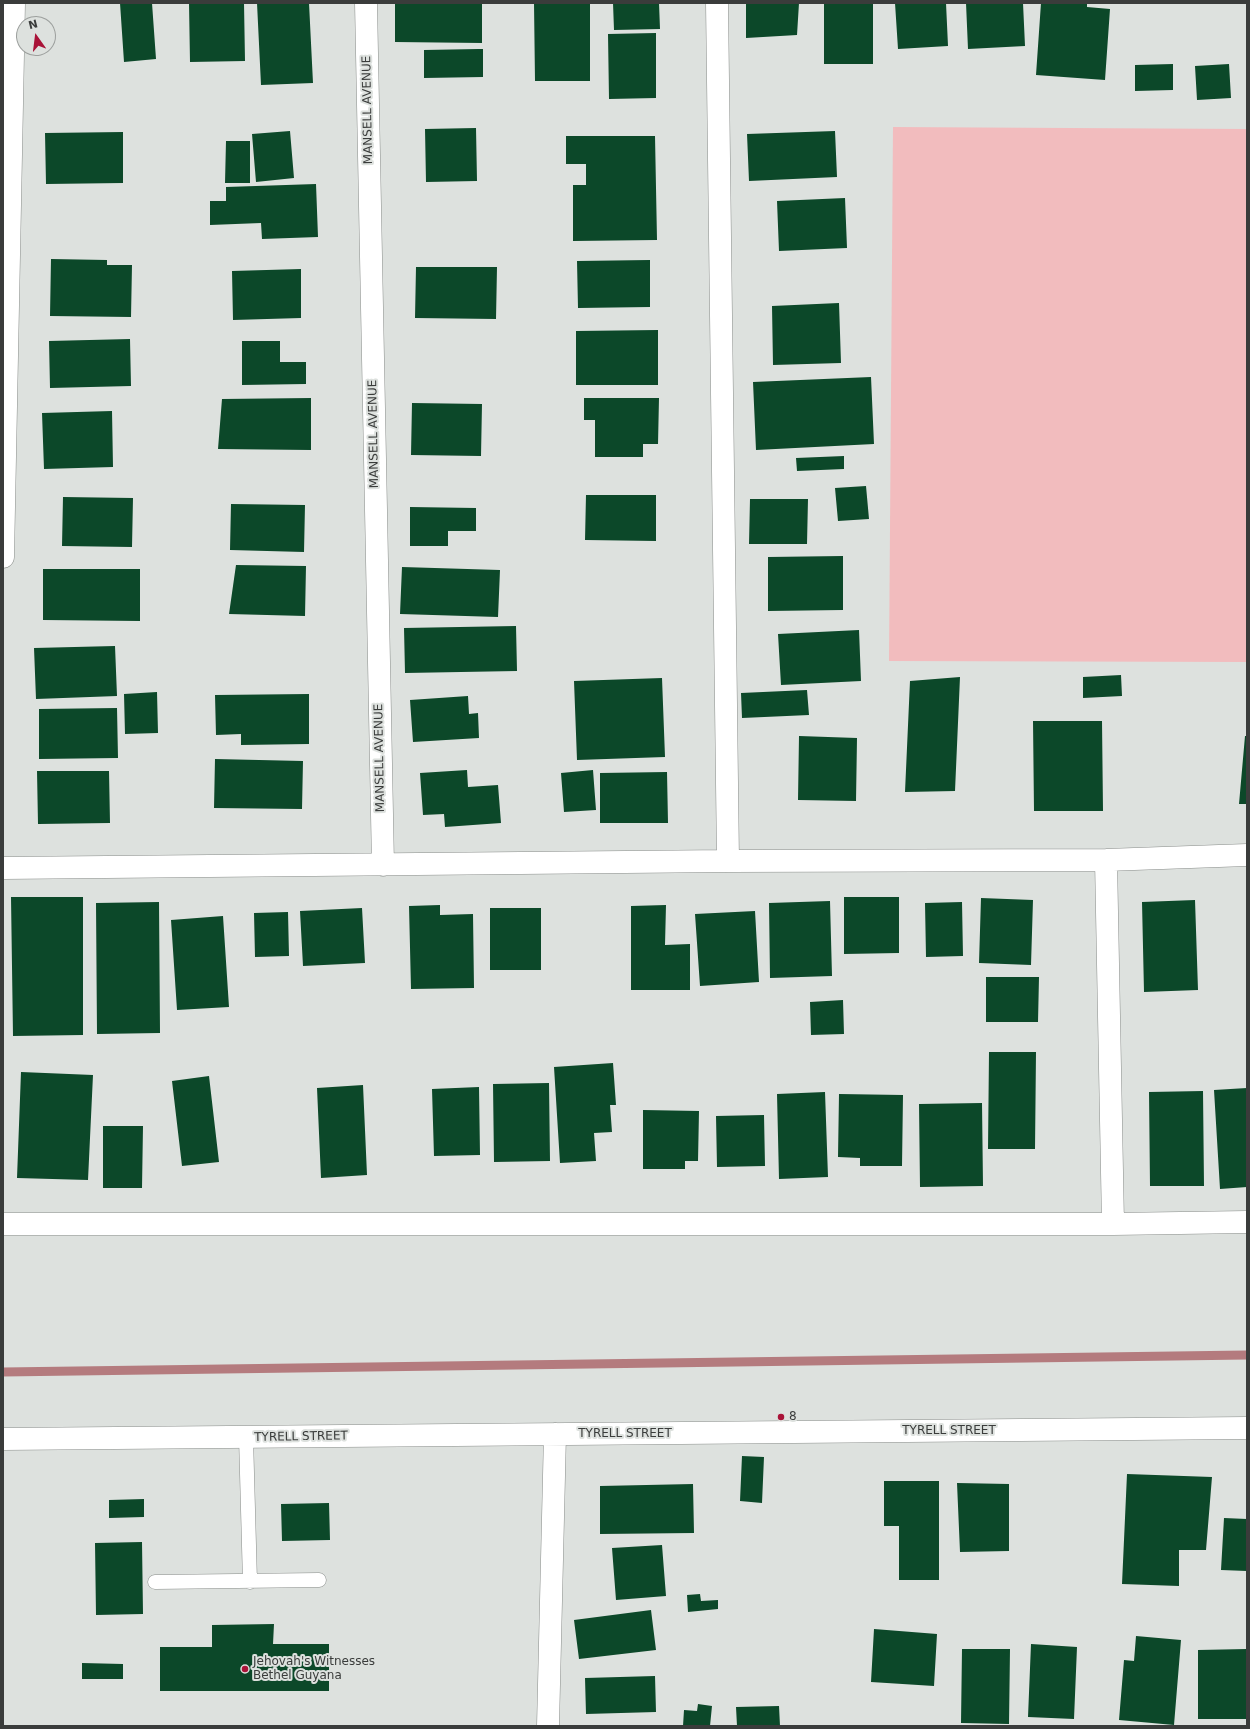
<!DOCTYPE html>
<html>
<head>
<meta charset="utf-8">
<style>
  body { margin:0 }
  #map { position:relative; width:1250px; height:1729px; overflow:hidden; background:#dde1de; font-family:"DejaVu Sans",sans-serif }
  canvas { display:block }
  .frame { position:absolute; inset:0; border:4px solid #3a3c3b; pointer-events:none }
  .north { position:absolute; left:16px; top:16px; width:40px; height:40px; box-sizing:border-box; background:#dde1de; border:1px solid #9c9f9d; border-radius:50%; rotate:346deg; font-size:11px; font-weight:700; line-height:16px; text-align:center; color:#3a3c3b }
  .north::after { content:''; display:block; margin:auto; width:14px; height:18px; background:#a91338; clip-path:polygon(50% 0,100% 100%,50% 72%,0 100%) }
</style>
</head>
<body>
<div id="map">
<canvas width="1250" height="1729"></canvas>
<div class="frame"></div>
<div class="north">N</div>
</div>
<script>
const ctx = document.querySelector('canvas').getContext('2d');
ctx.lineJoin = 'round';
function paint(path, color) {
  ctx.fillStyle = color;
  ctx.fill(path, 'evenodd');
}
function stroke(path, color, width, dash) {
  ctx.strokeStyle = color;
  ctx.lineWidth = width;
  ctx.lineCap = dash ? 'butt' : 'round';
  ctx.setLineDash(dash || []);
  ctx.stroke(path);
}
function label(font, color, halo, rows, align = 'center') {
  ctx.font = font + ' "DejaVu Sans",sans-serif';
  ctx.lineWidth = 4;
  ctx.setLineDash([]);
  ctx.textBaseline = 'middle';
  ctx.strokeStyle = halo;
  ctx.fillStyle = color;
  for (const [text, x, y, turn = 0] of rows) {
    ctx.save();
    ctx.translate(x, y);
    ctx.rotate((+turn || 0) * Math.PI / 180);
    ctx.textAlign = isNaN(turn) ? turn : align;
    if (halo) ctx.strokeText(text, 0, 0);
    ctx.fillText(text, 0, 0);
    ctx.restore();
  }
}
paint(new Path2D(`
  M893 127 1247 129V662L889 661Z`), '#f2bcbe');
stroke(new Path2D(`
  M3 1372 1247 1355`), '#b47b7e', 9);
paint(new Path2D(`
  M120 3H152L156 59 124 62Z
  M189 3H244L245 61 190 62Z
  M257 3H309L313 83 261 85Z
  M395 3H482V43L395 42Z
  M534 3H590V81H535Z
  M613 3H659L660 29 614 30Z
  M746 3H799L797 35 746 38Z
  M824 3H873V64H824Z
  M895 3H946L948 46 898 49Z
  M966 3H1023L1025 46 968 49Z
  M1041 3H1087V7L1110 9 1105 80 1036 75Z
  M656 33V98L609 99 608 34Z
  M478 49H483V77L424 78V50Z
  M1173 64V90L1135 91V65Z
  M1229 64 1231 98 1197 100 1195 66Z
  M476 128 477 181 426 182 425 129Z
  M290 131 294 178 256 182 252 134Z
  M835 131 837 177 749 181 747 134Z
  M123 132V183L46 184 45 133Z
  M566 136H655L657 240 573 241V185H586V164H566Z
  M226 141H250V183H225Z
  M316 184 318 237 262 239 261 223 210 225V201H226V187Z
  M845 198 847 248 779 251 777 201Z
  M51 259 107 260V265H132L131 317 50 316Z
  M650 260V307L578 308 577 261Z
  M416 267H497L496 319 415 318Z
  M301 269V318L233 320 232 271Z
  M839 303 841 363 773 365 772 306Z
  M658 330V385H576V331Z
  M130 339 131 386 50 388 49 341Z
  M242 341H280V362H306V384L242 385Z
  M871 377 874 444 756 450 753 382Z
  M311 398V450L218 449 222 399Z
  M584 398H659L658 444H643V457H595V420H584Z
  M412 403 482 404 481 456 411 455Z
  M112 411 113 467 44 469 42 413Z
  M844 456V469L797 471 796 458Z
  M866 486 869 519 838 521 835 488Z
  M586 495H656V541L585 540Z
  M63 497 133 498 132 547 62 546Z
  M750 499H808L807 544H749Z
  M231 504 305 505 304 552 230 550Z
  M410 507 476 508V531H448V546H410Z
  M843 556V610L768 611V557Z
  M236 565 306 566 305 616 229 614Z
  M402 567 500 570 498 617 400 614Z
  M43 569H140V621L43 620Z
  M516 626 517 671 405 673 404 628Z
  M859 630 861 681 781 685 778 634Z
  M115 646 117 696 36 699 34 648Z
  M1121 675 1122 696 1083 698V677Z
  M960 677 955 791 905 792 910 681Z
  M662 678 665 757 577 760 574 681Z
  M807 690 809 715 742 718 741 693Z
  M157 692 158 733 125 734 124 694Z
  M309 694V744L241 745V734L216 735 215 695Z
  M468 696 469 714 478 713 479 738 413 742 410 700Z
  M117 708 118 758 39 759V709Z
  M1033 721H1102L1103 811H1034Z
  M799 736 857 738 856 801 798 800Z
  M1245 736H1247V804H1239Z
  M215 759 303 761 302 809 214 808Z
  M467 770 468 787 498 785 501 823 445 827 444 814 423 815 420 773Z
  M593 770 596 810 564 812 561 773Z
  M37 771H109L110 823 38 824Z
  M667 772 668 823H600V773Z
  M11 897H83V1035L13 1036Z
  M844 897H899V953L844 954Z
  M981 898 1033 900 1031 965 979 963Z
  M1195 900 1198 990 1144 992 1142 902Z
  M830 901 832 976 770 978 769 903Z
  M159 902 160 1033 97 1034 96 903Z
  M962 902 963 956 926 957 925 903Z
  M440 905V915L473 914 474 988 411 989 409 906Z
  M666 905 665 945 690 944V990H631V906Z
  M362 908 365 963 303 966 300 911Z
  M490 908H541V970H490Z
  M755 911 759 982 700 986 695 914Z
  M288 912 289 956 255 957 254 913Z
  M223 916 229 1007 177 1010 171 920Z
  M986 977H1039L1038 1022H986Z
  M843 1000 844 1034 811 1035 810 1002Z
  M989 1052H1036L1035 1149H988Z
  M613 1063 616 1105H610L612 1132 594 1133 596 1161 560 1163 554 1067Z
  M21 1072 93 1075 88 1180 17 1178Z
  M209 1076 219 1162 182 1166 172 1081Z
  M549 1083 550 1161 494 1162 493 1084Z
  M363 1085 367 1175 321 1178 317 1088Z
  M479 1087 480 1155 434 1156 432 1089Z
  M1247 1088V1187L1220 1189 1214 1090Z
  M1203 1091 1204 1186H1150L1149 1092Z
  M825 1092 828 1177 779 1179 777 1094Z
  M839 1094 903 1095 902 1166H860V1158L838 1157Z
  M982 1103 983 1186 920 1187 919 1104Z
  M643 1110 699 1111 698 1161H685V1169H643Z
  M764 1115 765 1166 717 1167 716 1116Z
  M103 1126H143L142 1188H103Z
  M742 1456 764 1457 762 1503 740 1501Z
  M1127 1474 1212 1477 1206 1550H1179V1586L1122 1584Z
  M884 1481H939V1580H899V1526H884Z
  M957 1483 1009 1484V1551L960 1552Z
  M693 1484 694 1533 600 1534V1486Z
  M144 1499V1517L109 1518V1500Z
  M329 1503 330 1540 282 1541 281 1504Z
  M1224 1518 1247 1519V1571L1221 1570Z
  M142 1542 143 1614 96 1615 95 1543Z
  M662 1545 666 1596 616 1600 612 1548Z
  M700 1594 701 1601 718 1600V1609L688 1612 687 1595Z
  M651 1610 656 1650 579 1659 574 1620Z
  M274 1624 273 1644H329V1691H160V1647H212V1625Z
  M874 1629 937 1634 934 1686 871 1682Z
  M1136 1636 1181 1640 1174 1725 1119 1720 1124 1660 1134 1661Z
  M1031 1644 1077 1647 1074 1719 1028 1717Z
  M962 1649H1010L1009 1724 961 1723Z
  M1247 1649V1719H1198V1650Z
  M82 1663 123 1664V1679H82Z
  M655 1676 656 1712 586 1714 585 1678Z
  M698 1704 712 1706 710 1726H683L684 1710 697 1711Z
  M779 1706 780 1726H737L736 1707Z`), '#0c4829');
const lane = new Path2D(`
  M246 1437 250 1582
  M155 1582 319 1580`);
const street = new Path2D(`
  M366 3 383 865
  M717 3 728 861
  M3 557 14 3
  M1106 860 1113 1224
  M3 868 728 861 1106 860 1247 855
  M3 1224H1113L1247 1222
  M3 1439 1247 1428
  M548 1726 555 1434`);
stroke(lane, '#898d8a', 15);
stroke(street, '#898d8a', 23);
stroke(lane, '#fff', 14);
stroke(street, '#fff', 22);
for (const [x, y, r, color] of [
  [781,1417,4,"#a91338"],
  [245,1669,4,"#a91338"]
]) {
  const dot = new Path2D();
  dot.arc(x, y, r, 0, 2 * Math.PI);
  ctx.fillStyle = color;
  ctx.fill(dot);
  stroke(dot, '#dde1de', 1.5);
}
label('12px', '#3a3c3b', '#dde1de', [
  ["MANSELL AVENUE",368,110,-91],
  ["MANSELL AVENUE",374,434,-91],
  ["MANSELL AVENUE",380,758,-91],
  ["TYRELL STREET",949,1431],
  ["TYRELL STREET",625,1434],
  ["TYRELL STREET",301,1437,-1]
]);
label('12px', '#3a3c3b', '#dde1de', [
  ["8",789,1417],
  ["Jehovah's Witnesses",253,1662],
  ["Bethel Guyana",253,1676]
], 'left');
</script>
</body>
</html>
